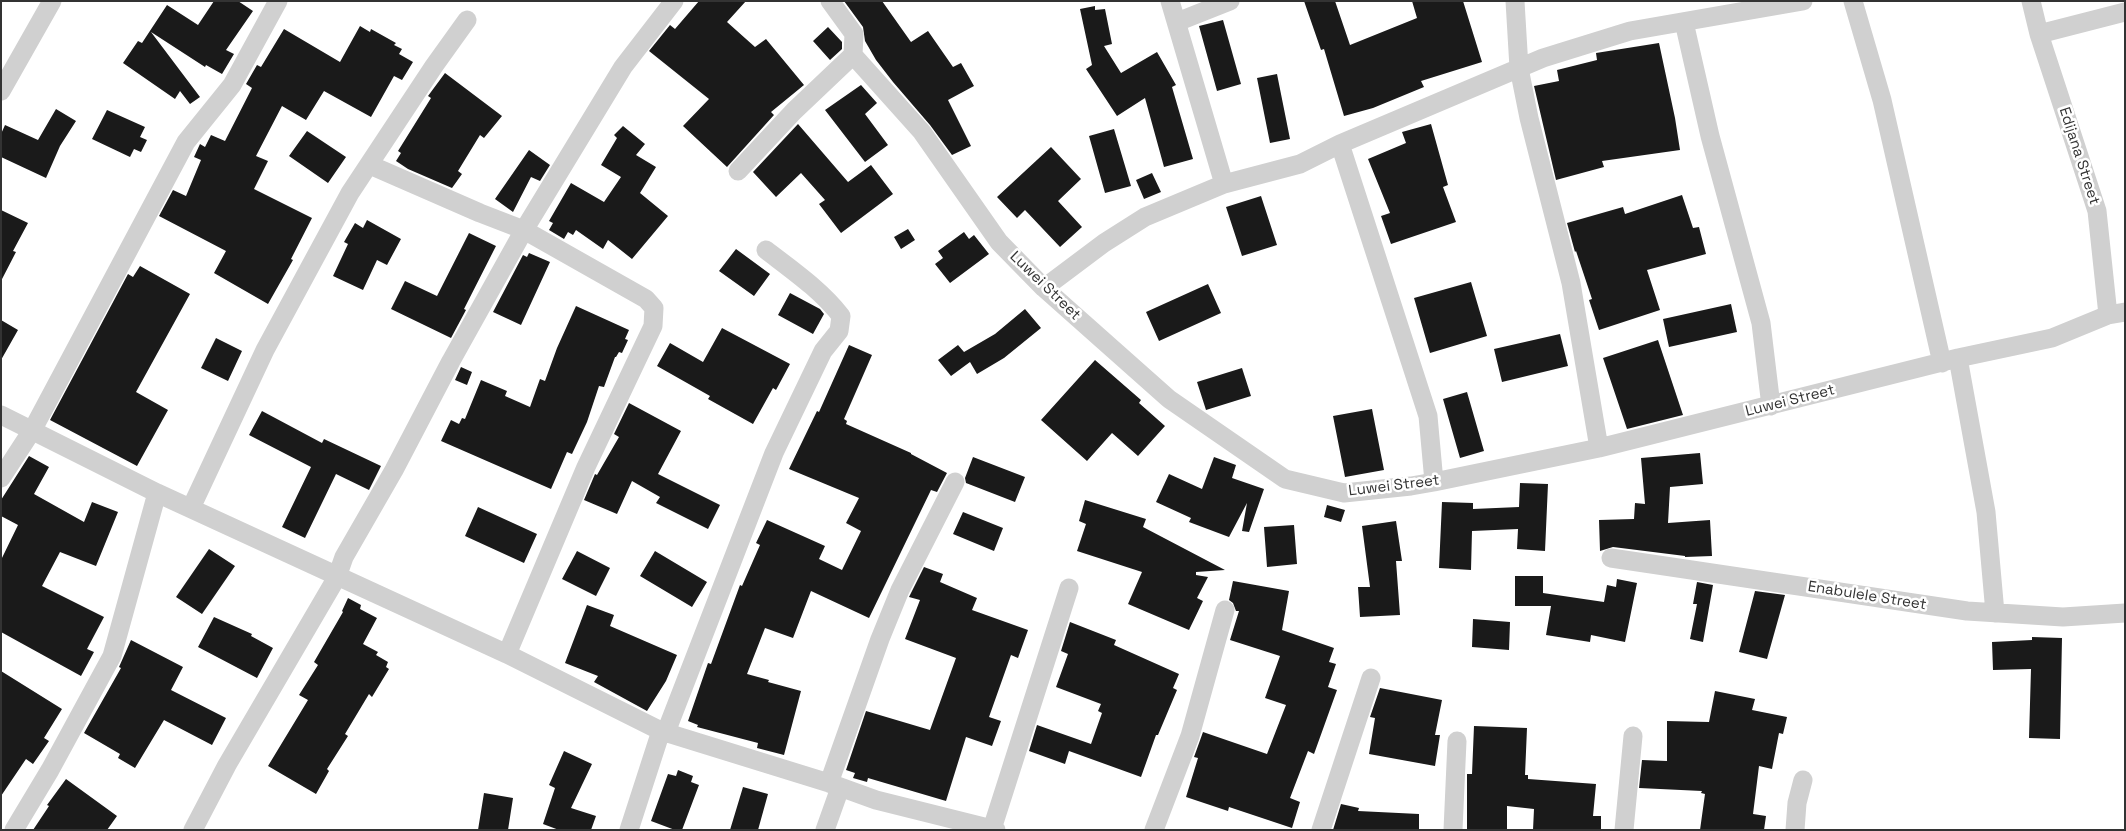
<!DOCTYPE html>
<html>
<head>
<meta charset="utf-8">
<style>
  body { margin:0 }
  #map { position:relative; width:2126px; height:831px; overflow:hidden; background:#fff; font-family:"Space Grotesk",sans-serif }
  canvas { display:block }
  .frame { position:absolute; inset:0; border:2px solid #333; pointer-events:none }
</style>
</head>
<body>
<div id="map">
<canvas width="2126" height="831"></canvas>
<div class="frame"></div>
</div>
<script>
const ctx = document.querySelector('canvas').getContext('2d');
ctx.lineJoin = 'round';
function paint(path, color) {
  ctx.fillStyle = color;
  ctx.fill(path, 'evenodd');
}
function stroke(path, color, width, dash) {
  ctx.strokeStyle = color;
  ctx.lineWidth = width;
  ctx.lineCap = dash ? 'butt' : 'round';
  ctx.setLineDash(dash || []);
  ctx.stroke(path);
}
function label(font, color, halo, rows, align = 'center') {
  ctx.font = font + ' "Space Grotesk",sans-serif';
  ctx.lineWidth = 5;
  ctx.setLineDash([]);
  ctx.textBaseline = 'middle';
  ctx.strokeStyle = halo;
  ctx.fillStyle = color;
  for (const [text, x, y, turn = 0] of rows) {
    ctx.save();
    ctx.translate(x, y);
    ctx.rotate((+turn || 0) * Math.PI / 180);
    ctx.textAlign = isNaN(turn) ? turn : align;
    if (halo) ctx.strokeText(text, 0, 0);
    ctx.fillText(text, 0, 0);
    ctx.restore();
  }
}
paint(new Path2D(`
  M214 1H238L253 11 226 50 234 54 222 74 206 65 205 67 151 32 200 97 190 104 180 91 175 99 123 63 138 41 142 43 167 5 198 25Z
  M699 1H746L727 22 755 47 766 39 804 85 771 112 774 115 727 167 683 126 709 99 649 51 670 25 675 29Z
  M844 1H882L911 42 928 31 953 67 961 63 974 86 948 100 971 146 952 155 930 125 893 82 876 60 865 41 863 27Z
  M1304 1H1335L1350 45 1417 18 1412 1H1463L1482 62 1421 81 1424 87 1373 108 1344 116 1324 49 1321 50Z
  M1095 6V10L1105 9 1112 44 1104 46 1121 73 1157 52 1176 85 1172 87 1193 159 1164 167 1145 98 1117 116 1086 69 1092 65 1080 9Z
  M1223 20 1241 84 1217 91 1199 26Z
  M360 26 370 32 371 29 396 43 394 45 402 49 399 54 413 62 402 80 394 76 371 117 324 91 306 120 282 106 256 156 268 161 254 189 312 218 291 259 293 260 268 304 214 273 226 251 159 216 173 190 186 196 201 160 194 157 200 144 205 147 211 135 225 141 252 88 246 84 257 65 261 67 284 29 340 62Z
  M828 27 842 42V49L830 60 813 41Z
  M1659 43 1675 118 1680 150 1602 161 1604 167 1556 180 1534 86 1559 81 1557 70 1597 60 1596 53Z
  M445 73 502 116 484 138 480 135 458 171 462 174 452 188 408 169 396 161 401 153 398 151 431 98 428 96Z
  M1277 74 1290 139 1270 143 1257 78Z
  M861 85 877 103 865 114 888 145 865 162 825 110Z
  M56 109 76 121 60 146 46 178 1 157V134L5 125 38 140Z
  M107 110 145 127 140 137 147 140 141 152 134 149 130 157 92 139Z
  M798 124 848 182 871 165 893 194 841 233 819 204 825 200 801 173 776 197 753 172Z
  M1431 124 1448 185 1443 187 1456 222 1391 244 1381 216 1390 213 1368 159 1406 143 1402 132Z
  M623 126 645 144 636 155 656 167 640 193 668 216 632 259 608 240 603 249 576 230 573 235 568 232 564 239 549 230 553 223 549 221 571 183 604 202 621 177 601 165 617 138 614 135Z
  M1114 129 1131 186 1105 193 1089 136Z
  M307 131 346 157 328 183 289 156Z
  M1051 147 1081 179 1058 201 1082 227 1060 247 1025 210 1017 218 997 197Z
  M529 150 550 165 540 181 531 177 513 212 495 199Z
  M1152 173 1161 192 1144 199 1136 180Z
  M1682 195 1693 228 1699 227 1706 254 1647 270 1660 310 1599 330 1589 300 1592 299 1576 251 1575 252 1567 223 1623 207 1625 214Z
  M1261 196 1277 245 1242 256 1226 207Z
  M1 210 28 223 13 251 16 252 1 281Z
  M367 220 401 239 387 265 377 260 363 290 333 276 348 244 344 242 355 223 363 228Z
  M908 229 915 240 901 249 894 237Z
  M964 232 969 239 974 235 989 254 950 283 935 264 943 258 938 251Z
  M469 233 496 246 464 309 466 310 451 338 391 309 405 281 437 296Z
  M736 249 770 274 754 296 719 271Z
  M529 253 550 262 521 325 493 312 523 255 527 257Z
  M140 266 190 294 136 392 168 410 137 466 50 420 128 274 133 277Z
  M1471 282 1487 336 1430 353 1414 298Z
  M1208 284 1221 313 1159 341 1146 312Z
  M790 293 820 309 824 314 813 334 778 315Z
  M1731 304 1737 332 1669 347 1663 319Z
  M576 306 629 330 625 339 628 340 622 353 619 352 616 357H615L604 387 599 386 587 422 572 454 567 452 551 489 441 441 451 420 459 424 462 418 465 419 481 380 507 391 505 396 530 407 540 379 545 381 557 348Z
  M1025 309 1041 328 1004 358 977 374 970 362 951 376 938 360 958 345 964 352 995 334Z
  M1 320 18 330 1 360Z
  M722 328 790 364 776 390 773 388 753 424 708 399 710 396 657 366 670 343 703 362Z
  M1560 334 1568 366 1502 382 1494 349Z
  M216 338 242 351 228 381 201 368Z
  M1658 340 1683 415 1627 429 1603 358Z
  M849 345 872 355 844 419 847 421 846 424 911 453V454L947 473 937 492 931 490 869 618 811 591 793 638 765 628 747 674 769 680 768 682 801 691 784 755 757 748 758 743 697 727 698 725 688 721 708 663 711 664 740 585 742 586 760 545 756 543 767 520 825 546 819 559 842 570 861 531 846 523 859 498 789 469 817 411 819 412Z
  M1095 360 1141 400 1139 403 1165 426 1138 456 1112 433 1087 461 1041 420Z
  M461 367 472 372 467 385 455 380Z
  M1242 368 1251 396 1206 410 1197 382Z
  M1467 392 1484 451 1460 458 1443 399Z
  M629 403 681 431 658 474 720 505 708 529 656 503 660 497 632 481 617 514 584 500 595 474 597 475 619 437 614 434Z
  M1372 409 1384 470 1345 477 1333 416Z
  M262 411 322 443 324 439 381 466 369 490 336 474 305 538 282 527 311 467 249 435Z
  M1700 453 1703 484 1670 487 1668 523 1710 520 1712 556 1685 557V556L1613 547 1600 551 1599 520 1634 519 1635 503 1645 504 1641 458Z
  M29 456 49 467 34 494 84 522 92 502 118 512 96 566 60 552 42 586 104 617 87 649 94 652 81 676 1 632V560L18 525 1 516V500Z
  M973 457 1025 477 1015 502 966 483 965 478Z
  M1214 457 1236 465 1232 478 1264 489 1249 532 1242 531 1247 503 1229 537 1189 522 1191 518 1156 502 1169 474 1202 489Z
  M1520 483 1548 484 1545 551 1517 549 1518 529 1472 531 1471 570 1439 568 1442 502 1473 503V509L1519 507Z
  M1085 500 1146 519 1143 527 1225 570 1196 572V575L1208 577 1197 598 1203 601 1189 630 1128 604 1142 572 1077 551 1086 524 1079 521Z
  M1327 505 1345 510 1341 522 1324 517Z
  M478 507 537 534 524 563 465 536Z
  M963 512 1003 528 994 551 953 534Z
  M1396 521 1402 561H1396L1400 615 1360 617 1358 587H1370L1362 526Z
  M1294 525 1297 564 1267 567 1264 527Z
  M209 549 235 566 202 614 176 597Z
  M577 551 610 568 596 596 562 579Z
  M655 551 707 582 692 607 640 576Z
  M924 567 943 574 940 582 977 598 972 610 1028 630 1018 658 1011 655 989 717 1001 721 992 746 966 737 946 801 868 778 867 782 853 778 855 773 846 770 866 711 930 730 956 658 905 639 920 600 909 597Z
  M1515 576H1543V593L1604 602 1607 585 1616 587 1617 579 1637 583 1625 642 1591 635 1590 642 1546 635 1551 606H1515Z
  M1233 581 1289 591 1282 630 1334 648 1329 662 1336 664 1328 687 1337 690 1314 754 1308 751 1290 798 1300 802 1292 828 1229 807 1228 811 1186 797 1198 758 1194 757 1203 732 1267 754 1286 705 1265 698 1280 656 1230 640 1239 611H1236L1233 603 1229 600Z
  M1697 582 1713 585 1703 642 1690 639 1697 604H1693Z
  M1755 591 1785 595 1767 659 1739 652Z
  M348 598 361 605 360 609 377 618 363 644 378 652 376 655 388 662 386 667 389 669 372 697 369 694 345 734 348 736 327 769 329 771 316 794 268 766 308 700 299 695 318 665 314 662 343 612 342 611Z
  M587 605 614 615 610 626 677 655 666 681 647 711 594 682 598 676 565 663Z
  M214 617 252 634 251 636 273 648 257 678 198 647Z
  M1473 619 1510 622 1509 650 1472 647Z
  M1070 622 1116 640 1114 645 1179 674 1173 688 1177 690 1158 735H1156L1141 777 1069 751 1065 764 1029 751 1037 725 1091 744 1102 713 1098 711 1101 704 1056 687 1068 654 1061 651Z
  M2032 637 2062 638 2060 739 2029 738 2031 669 1993 670 1992 642 2032 640Z
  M131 640 183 667 171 690 226 718 212 745 164 720 135 768 118 758 120 754 84 733 121 668 119 667Z
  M1 671 62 709 44 738 49 741 33 764 26 759 1 796Z
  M1380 688 1442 700 1435 735H1440L1435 766 1369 754 1375 718 1370 717Z
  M1715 691 1755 699 1752 710 1787 717 1783 734 1779 733 1772 769 1759 766 1753 814 1766 816 1764 830H1700L1705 794 1701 793 1702 791 1639 788 1642 760 1667 761V721L1709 722Z
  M1474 726 1527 728 1525 775H1528V779L1596 784 1593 816H1601V830H1533L1534 809 1507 806V830H1467V774H1472Z
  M564 751 592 764 571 808 596 816 591 830H559L543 824 555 788 549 785Z
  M678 770 693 776 691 782 699 785 682 830H675L651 821 668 774 676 776Z
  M66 779 117 816 107 830H33L49 806 47 805Z
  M743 787 768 794 758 830H730Z
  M484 793 513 798 508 830H478Z
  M1341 804 1359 808 1358 811 1419 814V830H1333Z`), '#1a1a1a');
stroke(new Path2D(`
  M830 1 854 34 853 55 922 132 999 242 1044 288 1169 399 1285 479 1344 493 1411 486 1434 482 1599 448 1958 358 2052 338 2108 315 2125 312
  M1170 1 1224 184
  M1515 1 1519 68 1529 118 1571 283 1599 448
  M1853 1 1882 100 1942 363
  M2031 1 2039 34 2097 211 2108 315
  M1177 22 1230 1
  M1684 22 1710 136 1761 323 1771 406
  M2039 34 2125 12
  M1 91 52 1
  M1340 144 1428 416 1434 482
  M370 165 480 213 524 230 646 299 654 308 653 326 586 467 507 654
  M738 171 794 111 853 55
  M1044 288 1104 243 1145 217 1224 184 1300 164 1340 144 1543 58 1630 31 1803 1
  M1958 358 1986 512 1995 613
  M1 415 157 493 507 654 661 731 829 783 876 800 996 830
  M1 478 33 429 186 142 232 85 278 1
  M191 508 265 350 350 193 434 66 467 20
  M1611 558 1967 611 2063 617 2125 613
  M666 732 774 453 823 351 839 331 841 316C821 290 792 270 766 250
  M829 783 880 639 900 590 955 482
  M992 829 1069 588
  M14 830 50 770 112 656 157 493
  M193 830 227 765 337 577 344 557 394 470 451 361 524 230 623 67 674 1
  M629 830 661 731
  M825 830 840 788
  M1154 830 1190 736 1225 610
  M1321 830 1371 678
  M1453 830 1457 741
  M1624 830 1633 736
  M1795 830 1797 803 1803 780`), '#d0d0d0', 19);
label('15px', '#333', '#fff', [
  ["Edijana Street",2079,156,72],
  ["Luwei Street",1045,286,44],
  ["Luwei Street",1790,401,-14],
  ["Luwei Street",1394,486,-7],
  ["Enabulele Street",1867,596,9]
]);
</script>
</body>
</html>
